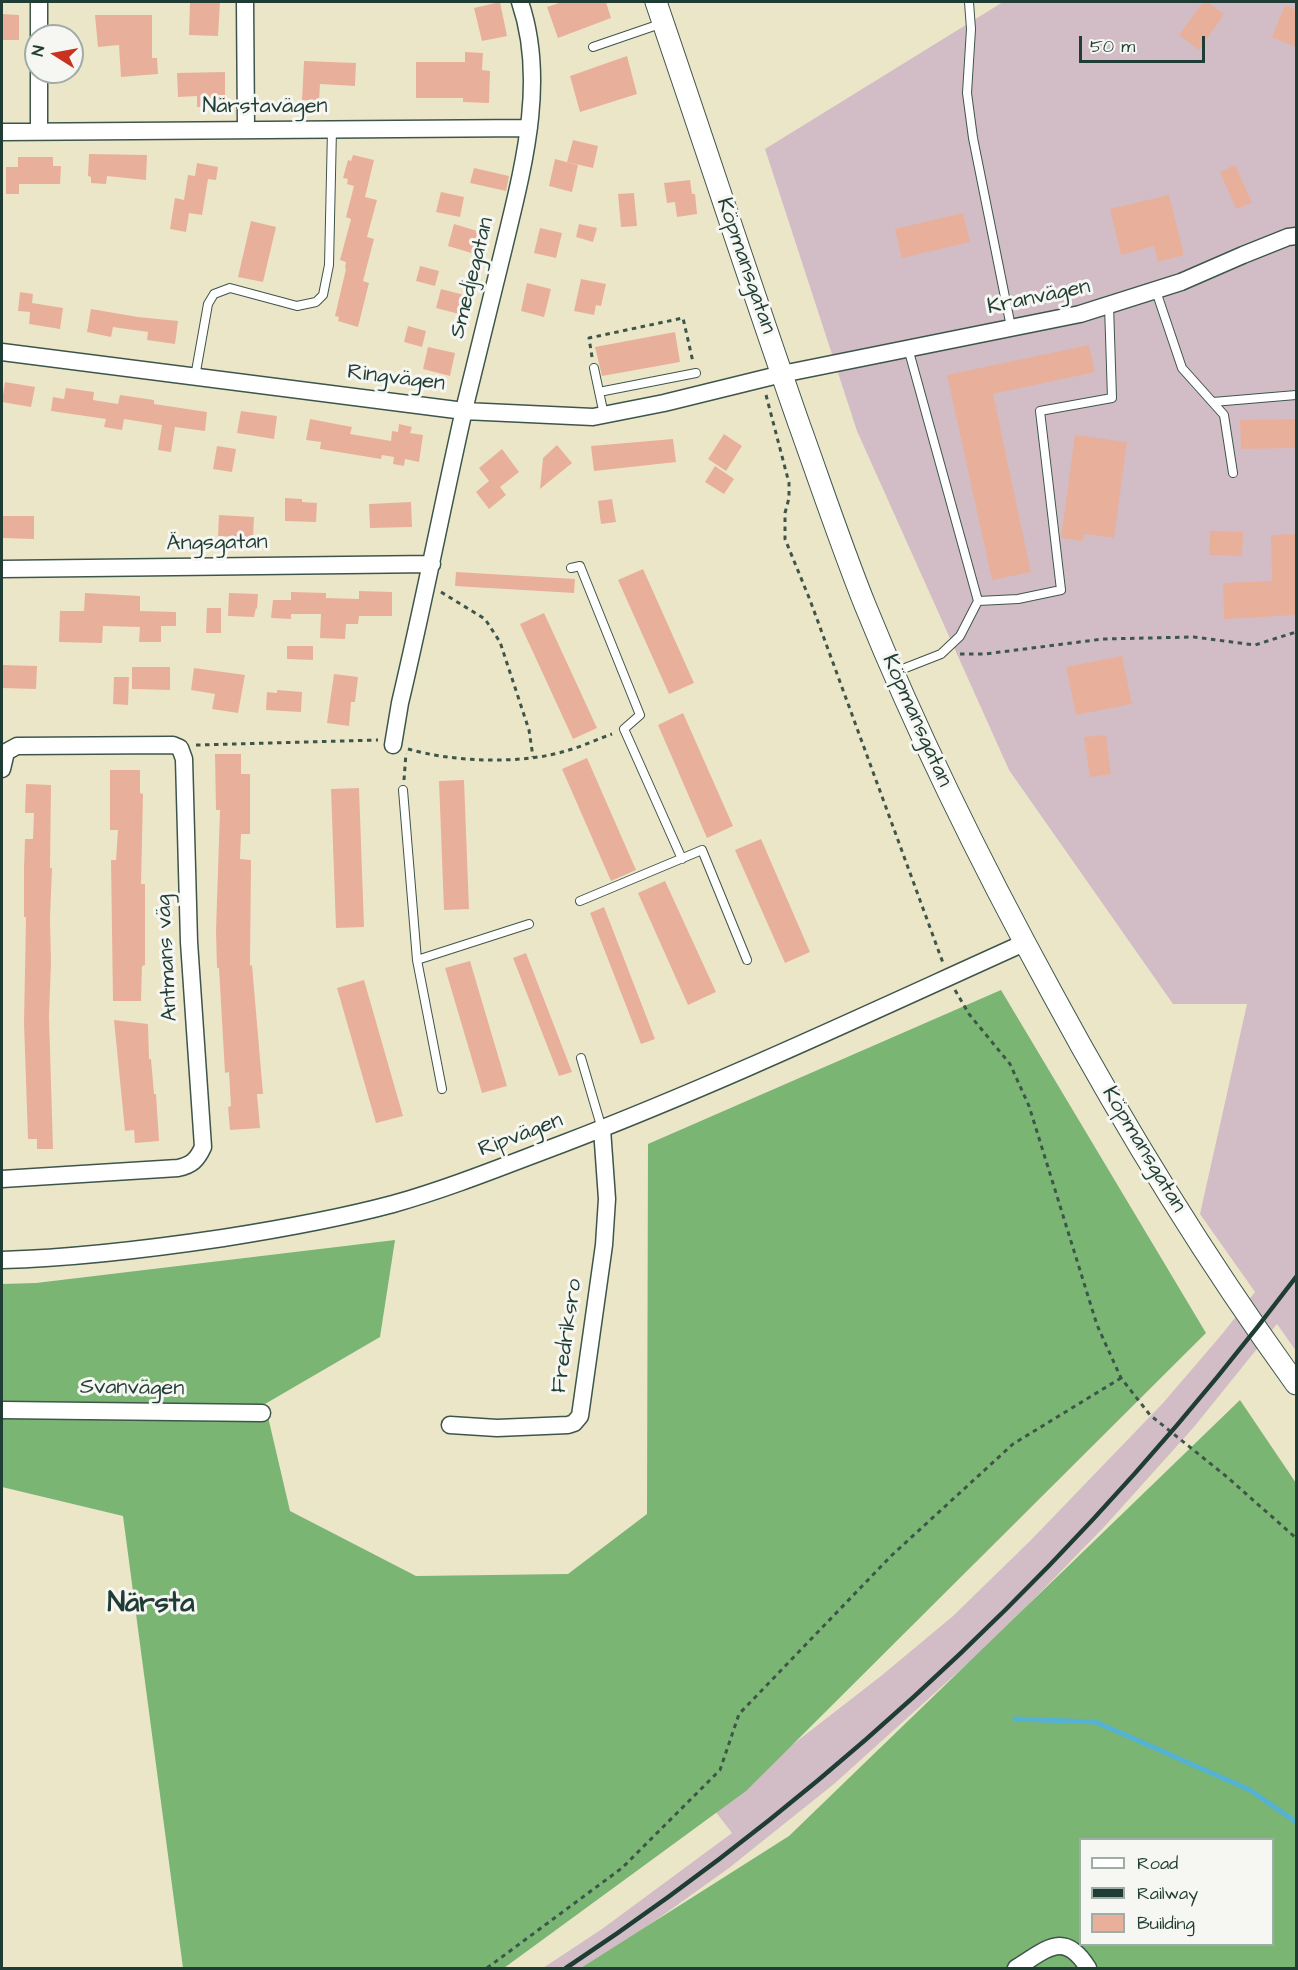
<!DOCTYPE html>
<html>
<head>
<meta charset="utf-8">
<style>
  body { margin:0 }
  #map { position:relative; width:1298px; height:1970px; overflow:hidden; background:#ece6c9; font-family:"Architects Daughter",sans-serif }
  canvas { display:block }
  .frame { position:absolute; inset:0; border:3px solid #1f3d34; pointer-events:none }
  .legend { position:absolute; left:1079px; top:1838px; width:195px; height:108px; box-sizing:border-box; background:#f6f6f2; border:2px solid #a0aca6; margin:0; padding:8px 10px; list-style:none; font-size:18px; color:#1f3d34 }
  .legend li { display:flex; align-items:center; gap:12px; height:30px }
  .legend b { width:30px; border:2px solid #a0aca6 }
  .north { position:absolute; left:24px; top:24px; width:60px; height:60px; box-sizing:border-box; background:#f6f6f2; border:2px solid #a0aca6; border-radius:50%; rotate:281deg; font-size:16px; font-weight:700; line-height:24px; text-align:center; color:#1f3d34 }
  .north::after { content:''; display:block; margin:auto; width:21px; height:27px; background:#c8321e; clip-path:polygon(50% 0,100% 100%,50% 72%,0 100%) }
  .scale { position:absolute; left:1079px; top:36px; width:126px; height:27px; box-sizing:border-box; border:3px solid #1f3d34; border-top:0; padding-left:8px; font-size:18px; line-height:21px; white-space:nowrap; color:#1f3d34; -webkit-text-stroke:4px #f6f6f2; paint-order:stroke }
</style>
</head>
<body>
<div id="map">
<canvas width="1298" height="1970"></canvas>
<div class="frame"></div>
<ul class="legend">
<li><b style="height:8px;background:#fff"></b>Road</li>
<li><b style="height:8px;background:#1f3d34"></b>Railway</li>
<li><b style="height:16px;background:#e8b09b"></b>Building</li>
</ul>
<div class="north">N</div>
<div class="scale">50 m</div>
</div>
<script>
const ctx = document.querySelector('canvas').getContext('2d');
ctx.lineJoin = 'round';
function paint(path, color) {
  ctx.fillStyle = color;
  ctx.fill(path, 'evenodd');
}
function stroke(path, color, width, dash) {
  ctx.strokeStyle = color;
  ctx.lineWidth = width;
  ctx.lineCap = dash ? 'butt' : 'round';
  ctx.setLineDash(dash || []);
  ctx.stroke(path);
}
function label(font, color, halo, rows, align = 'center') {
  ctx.font = font + ' "Architects Daughter",sans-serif';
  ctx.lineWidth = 6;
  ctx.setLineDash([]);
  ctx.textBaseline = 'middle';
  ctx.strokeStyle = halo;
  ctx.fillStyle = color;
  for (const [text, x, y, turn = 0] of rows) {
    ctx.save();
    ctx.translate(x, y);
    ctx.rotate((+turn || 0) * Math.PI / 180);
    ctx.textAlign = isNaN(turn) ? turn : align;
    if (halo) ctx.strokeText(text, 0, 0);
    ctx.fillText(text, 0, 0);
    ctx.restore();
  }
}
paint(new Path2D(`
  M1003 2H1296V1351L1277 1324 1194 1427 1105 1526 997 1637 834 1784 729 1868 589 1968H543L602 1929 732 1833 712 1807 881 1676 953 1616 1031 1540 1163 1403 1223 1333 1255 1292 1200 1214 1247 1004H1173L1009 770 857 431 765 149Z`), '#d2bdc6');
paint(new Path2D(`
  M1001 990 1206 1333 746 1791 504 1968H183L123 1516 2 1487V1284L36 1283 395 1240 380 1337 265 1404 290 1511 416 1576 568 1574 647 1514 648 1144Z
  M1240 1400 1296 1483V1968H581L789 1836ZM1080 1840H1272V1944H1080Z`), '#7ab573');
stroke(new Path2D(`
  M1015 1719 1096 1722 1250 1790 1296 1822`), '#55b2d3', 5);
paint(new Path2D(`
  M190 2H220L218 36 189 35Z
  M500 2 507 36 482 41 474 8Z
  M562 2H606L611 18 558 38 547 7Z
  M1203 2H1207L1224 14 1199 50 1179 35Z
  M1285 5 1296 10V47L1272 37Z
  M2 14 19 15V40H2Z
  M95 15H152V58H157L158 74 121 77 119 45 98 47Z
  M465 52 483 53 482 70 490 71 489 103 463 102V98H416V62H465Z
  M627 56 637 94 580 112 570 76Z
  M304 61 356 63 355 86 320 84 319 101 302 100Z
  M225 72V106L197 107V96L178 97 177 73Z
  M573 140 598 146 593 168 567 162Z
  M89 154 147 155 146 180 107 176 106 184 91 183V177L88 176Z
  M353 155 374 160 365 197 377 200 367 237 374 239 363 281 369 283 358 327 338 321 339 317 335 316 346 269 345 268 346 262 340 260 350 223 351 219 346 217 354 186 347 184 348 179 343 178 348 160 351 161Z
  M18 157H53V166H61L60 184H19V194H6V167H18Z
  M555 159 578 165 572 192 549 186Z
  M197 163 218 167 216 180 208 179 202 215 189 213 186 232 170 229 175 198 184 200 188 175 195 176Z
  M1235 165 1252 203 1236 209 1220 172Z
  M474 168 509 176 506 191 470 183Z
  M690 180 692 194H695L697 214 677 217 675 202 667 203 664 183Z
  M441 192 464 197 460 217 436 212Z
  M634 193 637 226 621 227 618 194Z
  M1169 195 1184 255 1158 262 1154 246 1121 255 1110 209Z
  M963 213 970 242 902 258 895 229Z
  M251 221 276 227 263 282 238 277Z
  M454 224 484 233 478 255 448 246Z
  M579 224 597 228 593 242 576 237Z
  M540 228 562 233 556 258 534 253Z
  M420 266 439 271 435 286 416 281Z
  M581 279 606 284 601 306 596 305 594 315 574 311Z
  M527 283 551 289 544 317 521 311Z
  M441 289 468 296 463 315 436 308Z
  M20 292 33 294 32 303 63 308 60 329 29 324 30 312 18 311Z
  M91 309 138 317 178 321 175 344 147 340 148 332 113 327 111 337 87 332Z
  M408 326 426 331 422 347 404 342Z
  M675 332 680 362 602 376 595 347Z
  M1089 345 1095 372 993 394 1031 572 992 580 947 375Z
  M428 347 455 353 450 376 423 369Z
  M5 382 35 387 31 407 2 402Z
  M66 388 94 392 93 400 118 404 120 395 154 400V404L207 412 205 431 175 427 171 452 158 450 162 425 124 419 122 430 104 427 106 419 51 411 53 397 64 399Z
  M241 411 277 416 274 439 237 433Z
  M310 419 352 427 350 434 391 441 392 431 398 432 399 424 412 427 410 433 423 435 419 462 405 459 404 466 393 464 394 457 382 455 381 459 320 449 321 442 306 440Z
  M1296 419V448L1241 449 1240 420Z
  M724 434 742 446 726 471 708 459Z
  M1075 435 1127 442 1114 538 1084 534 1083 541 1061 538Z
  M673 439 676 462 594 471 591 446Z
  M557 445 572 463 540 489 543 458Z
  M217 446 236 449 232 472 213 469Z
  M502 449 519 472 500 487 506 495 489 509 476 492 489 481 479 468Z
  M715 466 734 479 724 494 705 482Z
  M285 498 302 499V502L317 503 316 522 285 521Z
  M612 499 616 522 601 524 598 501Z
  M411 502 412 527 370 528 369 504Z
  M219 515 254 517 253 538 218 536Z
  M2 516H34V539L3 538Z
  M1210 531 1243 532 1242 556 1209 555Z
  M1296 534V615L1224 619 1223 583 1272 581 1271 535Z
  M643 569 694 683 669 694 618 580Z
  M456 572 575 579 574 593 455 586Z
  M359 591 392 592V616H359L358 624H346L345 639 320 638 321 614H291V619L271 618 273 600H291V592L326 593V598L359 599Z
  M85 593 140 596V611L176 612V626H161V642H139L140 627 103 626 102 643 59 642 60 611H84Z
  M229 593 258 594 257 609 256 608 254 617 228 616Z
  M207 608H221V633H206Z
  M544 613 597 728 573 739 520 624Z
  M287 646H313V660L287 659Z
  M1122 656 1132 704 1076 715 1066 667Z
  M2 665 37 666 36 689 2 688Z
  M132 667H170V690L132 689Z
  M194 668 245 675 238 713 212 709 215 694 191 690Z
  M334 674 358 677 355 702H351L349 726 327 723Z
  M114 677H129L128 705 113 704Z
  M277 690 302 692 301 712 266 710 267 692 277 693Z
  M683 713 733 826 707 838 658 725Z
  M1106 735 1111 774 1090 777 1084 737Z
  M215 754H241V774H250V834H241L240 859 251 860 250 966 252 965 263 1094H257L260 1128 230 1130 228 1107 231 1106 229 1072 225 1073 219 968H217L216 931 220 810H216Z
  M587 758 636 870 611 881 562 769Z
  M110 770H140V793L143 794 141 884H145V965L142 966 141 1001H113L111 860H116L118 830H110Z
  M464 780 469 909 444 910 439 781Z
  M26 784 51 785 50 868H52L50 918 51 962 49 1017 53 1149H37V1139H28L24 1023 26 917H24V868L25 839H33L34 813H25Z
  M359 788 364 927 336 928 331 789Z
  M761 839 810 952 785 963 735 850Z
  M665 881 716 992 688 1005 638 893Z
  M604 907 655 1039 641 1044 590 913Z
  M526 953 572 1072 559 1076 513 958Z
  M470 961 507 1086 482 1093 445 968Z
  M364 980 403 1116 376 1123 337 988Z
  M114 1020 148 1024 149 1059H151L154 1094H156L159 1141 135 1143 134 1130 125 1131Z`), '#e8b09b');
const service = new Path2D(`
  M969 2 971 29 967 93 973 138 1011 327
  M593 47 663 23
  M1156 291 1182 368 1224 415 1233 473
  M594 368 604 415
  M195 377 208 304 214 294 230 288 297 306 316 302 323 295 329 265 332 129
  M599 392 696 373
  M1213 402 1296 395
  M571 568 580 566 640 715 624 729 682 859
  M978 601 1018 599 1061 590 1040 411 1112 398 1109 305
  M895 672 941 654 960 636 978 601 908 348
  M403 790 417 960 529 924
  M580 901 702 850 747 960
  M417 960 442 1089
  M581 1058 602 1129`);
const minor = new Path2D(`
  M245 2 246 129
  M39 36V2
  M39 130V72
  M2 132 529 128
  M2 352 464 411 593 417 664 403 782 374 1080 314 1181 282 1243 255 1288 237 1296 236
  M2 569 432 564
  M393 745 400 703C423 606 442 508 464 410 477 356 491 302 504 247 523 168 547 81 520 2
  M2 769 6 752 17 746 173 745 180 748 184 759 189 942 203 1147C197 1160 192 1165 178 1168L2 1179
  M2 1260C76 1258 149 1249 223 1238 280 1229 337 1219 393 1204 450 1188 506 1165 562 1144 719 1084 871 1012 1024 943
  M2 1410 262 1413
  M450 1425 497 1428 568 1425 574 1423 580 1416 604 1245 607 1199 602 1129
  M1016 1968C1046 1950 1064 1929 1088 1968`);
const tertiary = new Path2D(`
  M656 2C704 142 750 284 799 424 821 485 841 545 865 605 919 738 983 867 1052 993 1125 1128 1206 1260 1296 1384`);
stroke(service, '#3e564a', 10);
stroke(minor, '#3e564a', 19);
stroke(tertiary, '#3e564a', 23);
stroke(new Path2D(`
  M592 357 589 338 683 318 693 362
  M766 395 789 483V498L785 513V539L810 600 943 963
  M441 592 485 619 500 642 529 730 533 757
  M960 654H985L1103 639 1194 637 1255 645 1296 632
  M196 745 378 740
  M408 749C453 762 523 765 569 750 583 746 598 739 612 734
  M404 780 406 753
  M955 990 969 1014 1010 1064 1029 1106 1097 1325 1121 1378 1150 1415 1227 1477 1296 1538
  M487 1968 622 1868 720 1770 739 1714 891 1556 1013 1444 1121 1378`), '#3e564a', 3, [4.5, 4.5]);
stroke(service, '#fff', 8);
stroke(minor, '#fff', 16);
stroke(tertiary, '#fff', 21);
stroke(new Path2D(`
  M566 1968C847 1782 1093 1546 1296 1277`), '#1f3d34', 4.5);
label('22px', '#1f3d34', '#f6f6f2', [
  ["Närstavägen",265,107],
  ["Köpmansgatan",745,266,71],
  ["Smedjegatan",473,278,-76],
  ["Kranvägen",1039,298,-12],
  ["Ringvägen",396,379,7],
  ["Ängsgatan",217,544,-1],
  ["Köpmansgatan",916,721,66],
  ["Antmans väg",168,958,-93],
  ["Ripvägen",521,1136,-21],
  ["Köpmansgatan",1143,1150,59],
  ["Fredriksro",568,1336,-82],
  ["Svanvägen",132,1389,1]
]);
label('bold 28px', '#1f3d34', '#f6f6f2', [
  ["Närsta",151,1605]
]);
</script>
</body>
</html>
